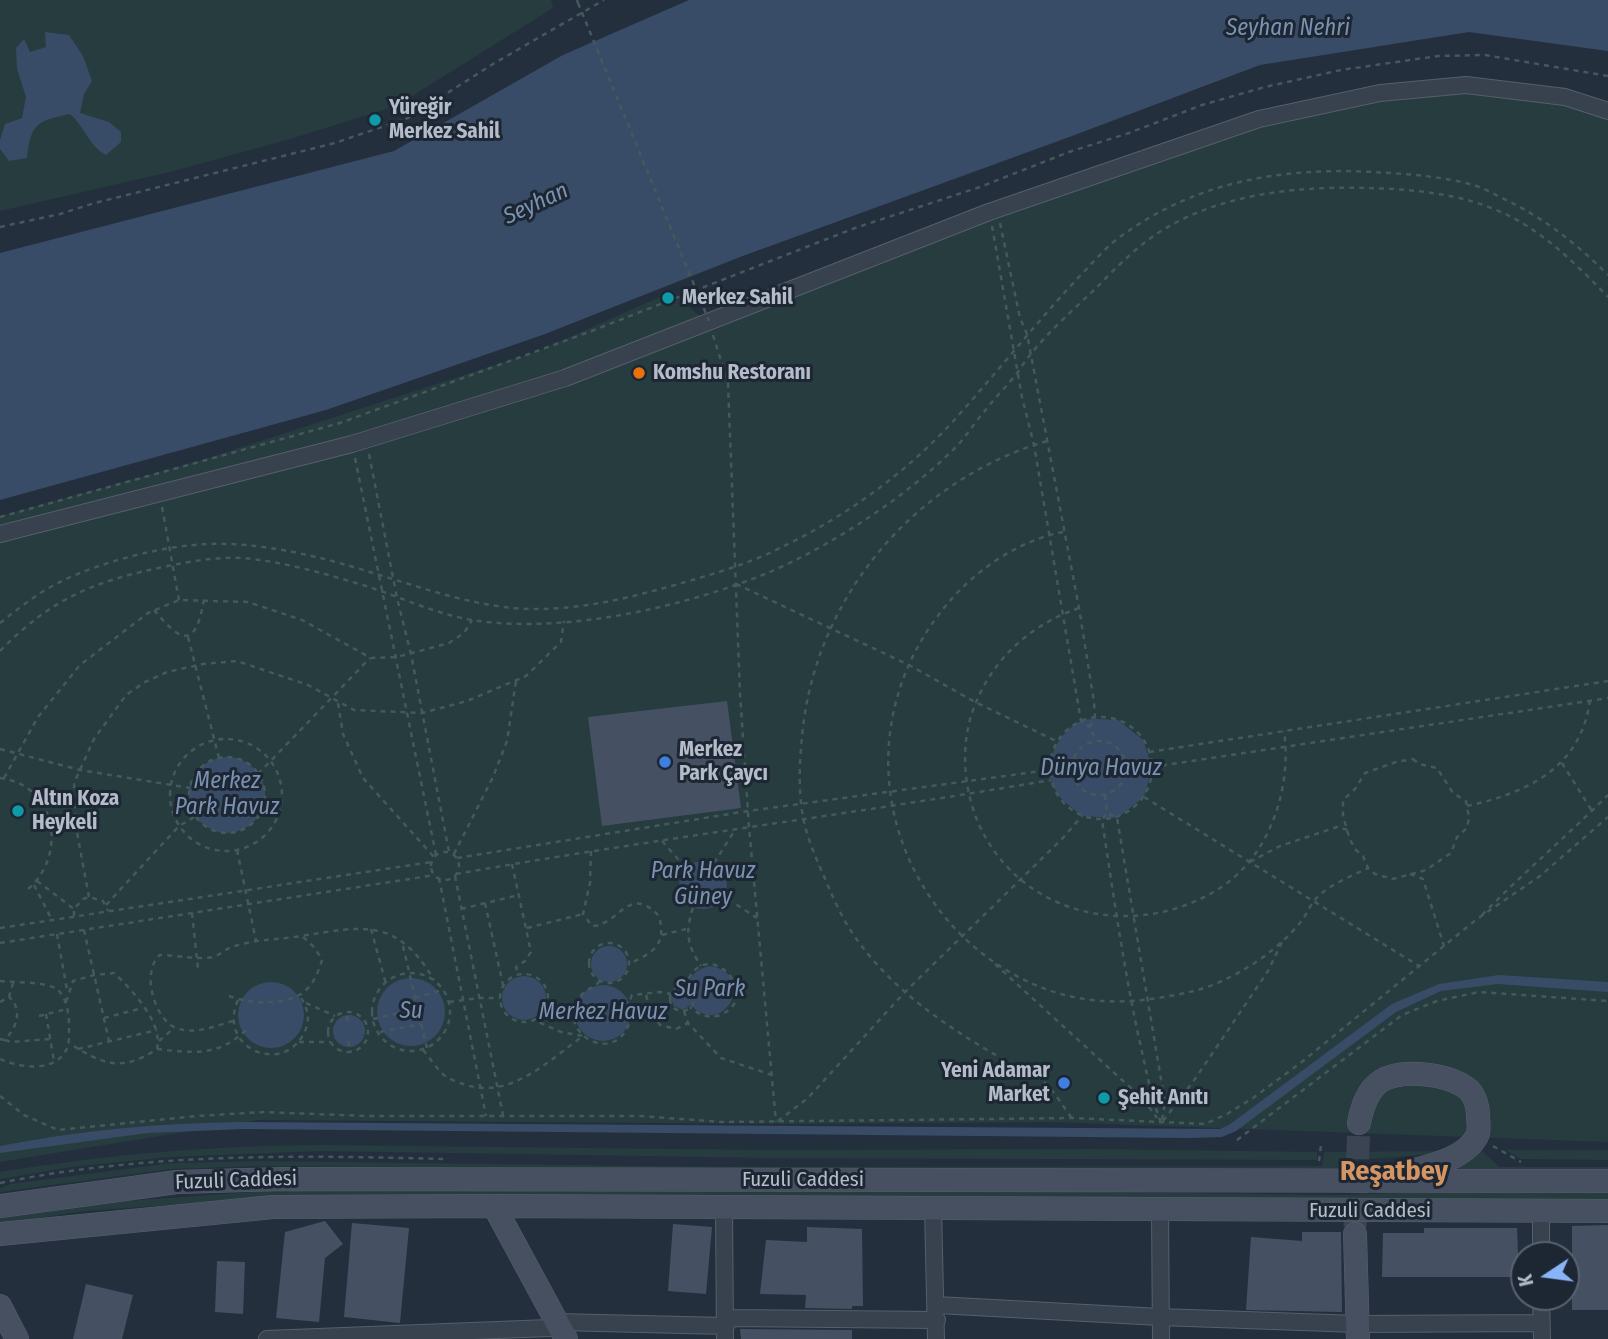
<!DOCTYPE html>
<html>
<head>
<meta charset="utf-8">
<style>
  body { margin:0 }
  #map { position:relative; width:1608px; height:1339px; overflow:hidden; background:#242f3e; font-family:"Fira Sans Condensed",sans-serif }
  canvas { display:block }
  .north { position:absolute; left:1510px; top:1241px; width:70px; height:70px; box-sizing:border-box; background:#1d2633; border:2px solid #59626f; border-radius:50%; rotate:257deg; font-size:19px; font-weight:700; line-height:28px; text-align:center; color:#b4bcc9 }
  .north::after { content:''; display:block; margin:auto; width:24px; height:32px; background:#8ab4f8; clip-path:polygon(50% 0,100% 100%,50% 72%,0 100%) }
</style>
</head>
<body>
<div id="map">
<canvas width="1608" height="1339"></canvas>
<div class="north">K</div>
</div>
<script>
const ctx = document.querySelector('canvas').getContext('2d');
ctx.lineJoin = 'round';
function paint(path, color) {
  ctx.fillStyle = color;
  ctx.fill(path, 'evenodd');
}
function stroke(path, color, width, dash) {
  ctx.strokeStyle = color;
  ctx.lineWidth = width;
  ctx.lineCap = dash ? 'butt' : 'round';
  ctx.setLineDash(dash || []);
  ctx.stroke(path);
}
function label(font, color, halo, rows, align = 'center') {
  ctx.font = font + ' "Fira Sans Condensed",sans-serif';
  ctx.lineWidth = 6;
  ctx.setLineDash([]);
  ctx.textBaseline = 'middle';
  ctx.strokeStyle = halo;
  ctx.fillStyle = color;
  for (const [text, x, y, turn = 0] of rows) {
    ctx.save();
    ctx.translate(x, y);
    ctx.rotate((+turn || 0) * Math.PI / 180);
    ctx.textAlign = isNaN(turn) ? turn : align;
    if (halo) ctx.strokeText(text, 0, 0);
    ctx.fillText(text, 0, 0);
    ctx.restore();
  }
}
paint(new Path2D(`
  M0 0H551L553 8 396 106 290 139 174 171 0 211Z
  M1468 93 1562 104 1608 119V1142L1051 1122 789 1124 258 1120 0 1162V516L202 460 538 351 671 292 712 326 859 266 1262 124 1382 99Z
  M321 1145 770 1150 1092 1149 1317 1152V1160L769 1158 321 1151 169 1157 72 1167 0 1179V1172C110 1154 210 1146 321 1145Z
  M1479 1148 1499 1167H1608V1171H1416Z
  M1505 1150H1608V1160L1521 1159Z
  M1445 1151 1434 1154 1358 1160 1342 1168 1315 1174 261 1166 171 1169 0 1192V1188L11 1184 171 1163 261 1161 729 1167 1322 1166 1324 1152Z
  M296 1189 1083 1192 1342 1195 1429 1192 1608 1193V1201L296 1196 84 1211 0 1224V1217L5 1216 83 1204Z`), '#263c3f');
paint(new Path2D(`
  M689 0H1608V51L1469 32 1260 65 1072 136 740 257 545 334 326 410 0 500V253L394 151 563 55Z
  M45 32 69 35 83 56 92 81 84 94 80 113 109 122 121 132V142L106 155C88 145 85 127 70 114 37 121 31 123 27 158L9 161 0 149V140L5 124 22 118 26 97 17 69 16 48 24 39 30 52 46 47Z
  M1118 720 1143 740 1152 767 1144 797 1117 818 1082 816C1074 809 1063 802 1057 793 1041 769 1055 735 1079 722 1089 717 1107 720 1118 720Z
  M189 795a38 38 0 1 1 76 0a38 38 0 1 1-76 0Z
  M679 885a24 24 0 1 1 48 0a24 24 0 1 1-48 0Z
  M591 964a18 18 0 1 1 36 0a18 18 0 1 1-36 0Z
  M710 966C759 974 723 1040 691 1005L683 1010 674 1006 671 999C673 991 678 988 686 990 689 976 696 969 710 966Z
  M1499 975 1608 982V992L1498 984 1441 991 1396 1012 1236 1131 1222 1137 1190 1138 242 1129 148 1133 0 1153V1146C80 1130 160 1123 241 1122L1220 1129 1229 1125 1392 1004 1439 984Z
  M502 998a22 22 0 1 1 44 0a22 22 0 1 1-44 0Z
  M377 1012a34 34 0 1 1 68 0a34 34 0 1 1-68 0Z
  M238 1015a33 33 0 1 1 66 0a33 33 0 1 1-66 0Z
  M575 1013a28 28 0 1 1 56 0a28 28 0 1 1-56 0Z
  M333 1031a16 16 0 1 1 32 0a16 16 0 1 1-32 0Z`), '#394c67');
paint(new Path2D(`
  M727 701 741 808 602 826 588 717Z
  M325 1221 343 1244 325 1258 319 1322 276 1318 285 1232Z
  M352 1223 409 1228 400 1323 344 1317Z
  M673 1224 712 1227 706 1294 668 1291Z
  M1608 1225V1310H1572V1226Z
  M807 1227 862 1229 863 1306H852V1309L805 1308 806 1295 760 1294 766 1240 807 1242Z
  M1424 1228H1517L1519 1277H1382L1383 1233H1424Z
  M1302 1232H1341L1342 1312 1246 1310 1251 1237 1302 1241Z
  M217 1261 245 1262 243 1314 215 1312Z
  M86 1284 133 1295 122 1339H73Z
  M740 1329 852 1330V1339H741Z`), '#455162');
stroke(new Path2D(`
  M1355 1227 1359 1123`), '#3a4453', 23, [23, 11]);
const minor = new Path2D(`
  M0 534 352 444 565 378 989 212 1259 119 1380 93 1466 85 1565 97 1608 111
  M724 1207 725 1339
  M933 1208 936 1339
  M1160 1211 1161 1339
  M1541 1212V1255
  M1541 1297 1542 1339
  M937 1305 1160 1317 1358 1324 1542 1323
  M726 1318 937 1320
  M267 1339 549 1328 557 1322 726 1326`);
const secondary = new Path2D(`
  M1359 1123C1362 1108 1367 1090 1381 1081 1403 1068 1450 1074 1469 1090 1475 1096 1478 1107 1478 1115 1478 1121 1480 1130 1477 1136 1465 1159 1429 1166 1407 1172
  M0 1206 177 1182 283 1179 1608 1181
  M494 1206 566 1339
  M0 1234 273 1207 494 1206 1608 1211
  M1355 1234 1358 1339
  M0 1306 17 1339`);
stroke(minor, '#565f6c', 18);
stroke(secondary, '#565f6c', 24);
stroke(new Path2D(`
  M577 0 578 3
  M1000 223 1020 318 1027 334 1079 608 1094 702 1095 717 1090 727 1096 741
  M992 226 1022 397 1034 445 1081 721 1090 727
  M0 227 60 214 95 203 335 143 408 118 493 64 604 0
  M713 335 728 383 740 693 749 827 776 1122
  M1047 441C914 480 814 598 802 737 799 765 798 799 805 826 810 845 818 863 826 881 834 900 843 920 855 937 891 988 940 1022 992 1053 1008 1062 1028 1070 1043 1081 1054 1090 1063 1107 1072 1118
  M369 454 397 598 411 654 449 852
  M355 458 436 855
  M162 507 179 600
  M0 517 340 423 589 332 855 228 980 187 1069 152 1129 133 1202 105 1265 87 1341 70 1438 56 1485 55 1608 76
  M1063 532C1025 539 986 563 959 591 869 684 864 823 949 922 983 961 1032 991 1084 999 1120 1005 1159 999 1194 991 1233 981 1279 951 1303 919 1307 913 1310 906 1314 901 1327 885 1350 877 1368 868
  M736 584 909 665 975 702 1058 742
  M1079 608C1027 626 988 663 971 716 961 750 964 787 977 820 1018 918 1138 943 1223 886 1271 853 1292 786 1284 731
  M154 610C183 645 196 647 204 599
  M0 623C19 608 39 592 60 582 100 562 165 545 210 544 261 542 322 557 370 572 416 586 464 603 512 608 570 613 626 599 682 583 717 573 751 563 784 546 852 513 914 467 964 409 1002 366 1038 321 1077 279 1090 266 1102 251 1116 240 1192 182 1280 167 1374 172 1406 174 1442 176 1473 185 1481 187 1490 192 1498 196 1541 216 1574 241 1608 275
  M188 637 219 758
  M0 651C53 597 95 581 168 566 192 561 216 557 241 558 282 561 326 574 366 586 403 598 440 616 479 621 568 633 683 607 765 574 830 547 906 497 955 448 966 437 974 423 984 412 993 400 1004 389 1014 377 1020 370 1024 362 1030 355 1048 332 1073 310 1094 290 1113 271 1133 250 1155 235 1216 194 1295 186 1366 188 1411 189 1459 193 1501 212 1542 230 1577 265 1608 297
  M338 703 343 734 363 778 434 857
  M1050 768a51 51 0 1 1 102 0a51 51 0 1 1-102 0Z
  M170 795a56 56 0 1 1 112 0a56 56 0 1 1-112 0Z
  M1072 768a27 27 0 1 1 54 0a27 27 0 1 1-54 0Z
  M0 749 80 770 190 788
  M1149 752 1608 681
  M189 795a38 38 0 1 1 76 0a38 38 0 1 1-76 0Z
  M1413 759 1419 764 1437 768 1453 793 1466 801 1469 818 1467 828 1457 837 1451 853 1426 870 1393 879 1375 874 1368 868 1363 856 1356 850 1350 840 1343 816V800L1355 789 1365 773 1396 762Z
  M1562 763 1592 811
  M1152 767 1608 698
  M258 774 370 658
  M0 778C57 785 68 856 27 890
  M4 778 38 717 80 665 148 613 179 600 248 602 302 620 371 658 397 657 449 643 464 633 472 620
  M1105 795 1107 813 1102 820C1113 892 1123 963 1138 1034 1145 1064 1150 1094 1161 1123
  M1144 797 1419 966
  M1467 806C1527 793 1581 768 1590 700
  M1109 814 1117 818 1165 1103 1162 1120
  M662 841 685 867
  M237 850 256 941
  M591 851 590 883 583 914 592 926C618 926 629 883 659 916 667 946 653 952 629 964
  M431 866a14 14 0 1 1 28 0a14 14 0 1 1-28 0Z
  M454 854 493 777 507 741 516 681
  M457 858 748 811 1049 770
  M1250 862 1280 846 1337 827 1348 830
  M714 863 735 830
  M512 864 531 952 525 961 516 967 518 974
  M456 874C654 839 853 814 1051 780
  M1410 874 1423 879 1444 946
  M455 876 503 1115
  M439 878 486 1116
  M37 881 74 909
  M34 885 52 920
  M89 897 76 827 74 783 94 739 126 695 145 682 167 672 203 664 237 661 308 685 354 710 422 713 467 701 526 676 561 642 564 621
  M728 899 757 918
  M485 903 503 985
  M106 905 179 826 196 816
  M693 908C685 932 687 945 701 966
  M461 909 519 895
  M192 913 198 969
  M1482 915C1523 873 1567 836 1608 795
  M74 916V909L83 899 89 897 103 901 108 911
  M0 928 431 862
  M527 928 583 914
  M371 929 386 984
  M84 930 109 1041
  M57 934 67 990
  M662 935 686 929
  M0 943 435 875
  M589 963a20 20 0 1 1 40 0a20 20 0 1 1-40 0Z
  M403 946 427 1048
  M995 964 1144 1100 1157 1118
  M372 1012a39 39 0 1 1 78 0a39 39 0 1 1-78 0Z
  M500 998a24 24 0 1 1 48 0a24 24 0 1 1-48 0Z
  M0 981C14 983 48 981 58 990 67 999 69 1014 69 1026 69 1034 70 1045 65 1052 52 1073 18 1067 0 1059
  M600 981C594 988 584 990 579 998 557 1028 604 1062 625 1032 634 1020 626 1007 632 995L660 992 671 994
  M670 999a12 12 0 1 1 24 0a12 12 0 1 1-24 0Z
  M685 988C703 929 767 996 720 1015 709 1019 699 1015 690 1007
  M646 995 651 1012 660 1025 676 1029 688 1023
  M229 996C249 1004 288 1007 306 990 314 983 319 970 322 960L315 948 302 936
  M415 998 442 990
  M238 1000C216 1049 285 1077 305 1031 311 1018 307 1006 299 995
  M0 1002 9 997 13 983
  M66 1002 73 981 94 975 114 973C132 990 163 1022 157 1049 121 1073 102 1064 69 1043
  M449 1002 479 998H500
  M306 1003 335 1016
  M684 1011 688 1023 721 1058 772 1075
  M328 1032a20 20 0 1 1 40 0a20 20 0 1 1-40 0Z
  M46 1014 54 1061
  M39 1016 67 1009
  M104 1018 143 1008
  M373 1019 418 1009
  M233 1021C216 1026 196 1034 179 1029 155 1023 140 972 160 955 177 955 196 960 213 957 220 955 225 949 232 947 254 939 278 940 301 936 363 926 397 917 434 980
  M347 1021 348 1011
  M380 1032 421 1024
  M0 1039 4 1040C17 1029 23 1009 9 997
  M5 1040 11 1042 50 1039
  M159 1041 174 1028
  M348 1041 351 1052
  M299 1042H330
  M78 1049 157 1030
  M157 1049C193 1053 218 1057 246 1030
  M423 1050C430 1058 436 1068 444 1075 449 1079 457 1082 463 1084 509 1101 548 1061 583 1036L561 1032 534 1020
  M0 1096 24 1115 58 1130 197 1116 263 1112 366 1116H640L722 1122 1072 1118 1205 1124 1227 1114 1253 1098 1303 1061 1477 919 1540 876 1608 817
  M778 1121 808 1098 904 993 1062 839 1082 816
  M1163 1121 1195 1079 1268 971 1283 940
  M1237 1140 1402 1015 1437 1001 1479 992 1608 1001
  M1493 1146 1521 1162
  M1319 1161 1321 1145
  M0 1183C146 1153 295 1155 443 1159`), '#44595c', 2.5, [5, 5]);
stroke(minor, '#38414e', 16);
stroke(secondary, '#465061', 23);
stroke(new Path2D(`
  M578 3 709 321`), '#44595c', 2.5, [5, 5]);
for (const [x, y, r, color] of [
  [375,120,7,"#0f9aa8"],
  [668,298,7,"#0f9aa8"],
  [639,373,7,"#e8710a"],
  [665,762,7,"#3f7fe0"],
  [18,811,7,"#0f9aa8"],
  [1064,1083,7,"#3f7fe0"],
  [1104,1098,7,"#0f9aa8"]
]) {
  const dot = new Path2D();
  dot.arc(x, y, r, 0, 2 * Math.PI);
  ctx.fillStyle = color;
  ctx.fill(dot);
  stroke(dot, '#1d2633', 2.5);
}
label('bold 21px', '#b4bcc9', '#1d2633', [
  ["Yüreğir",389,108],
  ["Merkez Sahil",389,132],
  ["Merkez Sahil",682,298],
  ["Komshu Restoranı",653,373],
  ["Merkez",679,750],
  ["Park Çaycı",679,774],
  ["Altın Koza",32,799],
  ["Heykeli",32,823],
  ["Yeni Adamar",1050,1071,"right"],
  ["Market",1050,1095,"right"],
  ["Şehit Anıtı",1118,1098]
], 'left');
label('21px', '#b4bcc9', '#1d2633', [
  ["Fuzuli Caddesi",803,1180],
  ["Fuzuli Caddesi",236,1181,-2],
  ["Fuzuli Caddesi",1370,1211]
]);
label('italic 23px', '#7c92b1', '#1d2633', [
  ["Seyhan Nehri",1288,29],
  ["Seyhan",536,204,-25],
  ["Dünya Havuz",1101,769],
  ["Merkez",227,782],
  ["Park Havuz",227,808],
  ["Park Havuz",703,872],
  ["Güney",703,898],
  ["Su Park",710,990],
  ["Su",411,1012],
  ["Merkez Havuz",603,1013]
]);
label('bold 28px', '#d59563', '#1d2633', [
  ["Reşatbey",1394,1172]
]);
</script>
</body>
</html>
